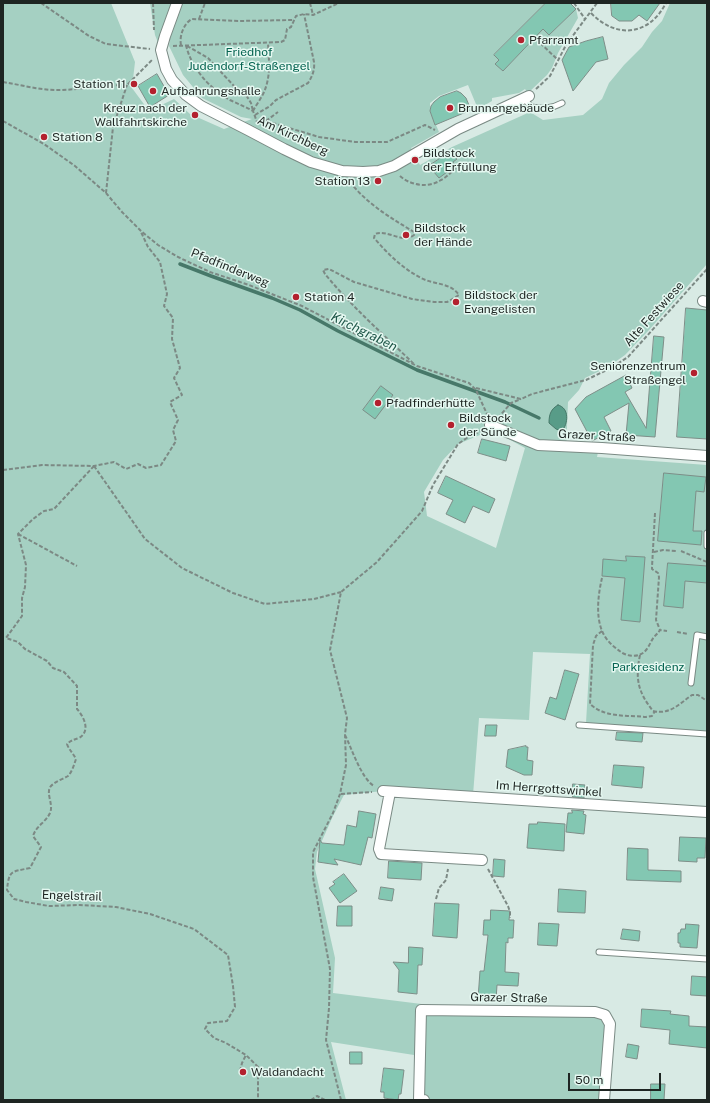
<!DOCTYPE html>
<html>
<head>
<meta charset="utf-8">
<style>
  body { margin:0 }
  #map { position:relative; width:710px; height:1103px; overflow:hidden; background:#d8eae4; font-family:"Public Sans",sans-serif }
  canvas { display:block }
  .frame { position:absolute; inset:0; border:4px solid #1e2522; pointer-events:none }
  .scale { position:absolute; left:568px; top:1073px; width:93px; height:18px; box-sizing:border-box; border:2px solid #1e2522; border-top:0; padding-left:5px; font-size:12px; line-height:14px; white-space:nowrap; color:#1e2522; -webkit-text-stroke:3px #e5f8f1; paint-order:stroke }
</style>
</head>
<body>
<div id="map">
<canvas width="710" height="1103"></canvas>
<div class="frame"></div>
<div class="scale">50 m</div>
</div>
<script>
const ctx = document.querySelector('canvas').getContext('2d');
ctx.lineJoin = 'round';
function paint(path, color) {
  ctx.fillStyle = color;
  ctx.fill(path, 'evenodd');
}
function stroke(path, color, width, dash) {
  ctx.strokeStyle = color;
  ctx.lineWidth = width;
  ctx.lineCap = dash ? 'butt' : 'round';
  ctx.setLineDash(dash || []);
  ctx.stroke(path);
}
function label(font, color, halo, rows, align = 'center') {
  ctx.font = font + ' "Public Sans",sans-serif';
  ctx.lineWidth = 3;
  ctx.setLineDash([]);
  ctx.textBaseline = 'middle';
  ctx.strokeStyle = halo;
  ctx.fillStyle = color;
  for (const [text, x, y, turn = 0] of rows) {
    ctx.save();
    ctx.translate(x, y);
    ctx.rotate((+turn || 0) * Math.PI / 180);
    ctx.textAlign = isNaN(turn) ? turn : align;
    if (halo) ctx.strokeText(text, 0, 0);
    ctx.fillText(text, 0, 0);
    ctx.restore();
  }
}
paint(new Path2D(`
  M3 3H111L135 62 132 88 149 111 174 99 190 114 224 129 252 119 241 117 202 98 183 75 169 46 174 11 161 50 155 35 150 3H544L545 4 494 55 499 60 496 64 503 71 543 29 549 35 576 9 578 18 558 53 552 68 547 75 528 93 525 89 519 93 492 98V101L478 109 468 85 439 96 430 103V111L439 132 411 148 420 165 452 147 530 112 543 120 583 115 602 99 609 83 624 65 642 47 652 32 662 21 670 3H707V264L649 330 625 355 608 367 585 378 579 390 568 402 566 451 598 452 597 457 707 465V733L586 723 590 654 533 652 529 720 479 718 473 795 383 791 344 795 333 816 317 852 315 869 335 958 333 993 478 1011 594 1016 603 1019 607 1025 601 1100H414V1055L331 1042 346 1100H3ZM492 430 525 448 496 548 427 516 424 492 443 460 458 444Z`), '#a5d0c2');
const water = new Path2D(`
  M558 405C570 408 568 424 562 431L556 429 549 423C549 414 551 409 558 405Z`);
paint(water, '#589c88');
stroke(water, '#477869', 1);
stroke(new Path2D(`
  M180 264 211 276 272 298 300 310 338 331 417 370 505 402 539 418`), '#477869', 3.5);
const building = new Path2D(`
  M546 3H570L576 9 549 35 543 29 503 71 495 64 499 60 494 55Z
  M611 3H660L647 21 639 15 632 21H619L612 16Z
  M603 37 608 59 596 62 573 91 562 60 569 47 586 41Z
  M157 74 169 95 150 107 138 86Z
  M457 91 461 93 466 98 471 110 435 125 430 111 431 106 434 102 440 97Z
  M450 152 457 159 453 162 455 166 439 178 429 166Z
  M686 308 707 310V439L677 437Z
  M654 336 664 337 655 437 626 435 629 403 604 417 611 431 592 441 575 409 586 397 626 375 632 388 625 392 646 428Z
  M381 386 393 395 375 419 363 410Z
  M482 439 510 446 506 461 478 453Z
  M664 473 706 477 704 492 696 491 693 531H702L701 545 658 541Z
  M446 476 495 499 489 513 473 506 465 523 446 514 453 500 438 493Z
  M626 556 645 557 640 622 621 620 625 578 602 576 603 559 626 561Z
  M668 563 707 566V583L685 581 683 608 664 606Z
  M565 670 579 674 565 720 545 713 550 697 556 699Z
  M486 725H497L496 736H485Z
  M617 732 643 733 642 742 616 740Z
  M526 746V747H528L527 760 533 761 532 775H524L506 767 508 750Z
  M614 765 644 767 642 788 612 785Z
  M573 784 585 785 584 798 573 797Z
  M572 810 584 811 583 814 586 815 584 834 566 832 568 813H572Z
  M359 811 376 814 372 838 368 837 361 865 334 859 338 865 318 862 320 840 322 843 344 845 347 825 356 827Z
  M538 822 565 824 564 851 527 848 529 824H537Z
  M680 837 706 838 705 858H697V862L679 861Z
  M628 848 648 849V870L681 871V882L627 880Z
  M494 859 505 860 504 877 493 876Z
  M389 861 422 863 421 880 388 878Z
  M344 874 357 891 340 903 329 888 335 884 333 882Z
  M381 887 394 889 392 901 379 899Z
  M559 889 586 891 585 913 558 912Z
  M435 903 459 904 457 938 433 936Z
  M338 906H352V926H337Z
  M491 910 510 911 509 920H514L513 938H508V943L506 942 505 972 519 973 518 986 497 985 496 1000 478 999 480 971H484L488 935H483L484 920H490Z
  M539 923 559 924 557 946 538 945Z
  M686 924 699 925 697 948 680 947V943H678V933H680L681 929H685Z
  M623 929 640 931 639 941 621 939Z
  M409 947 423 948 422 965H418L417 994 398 992 399 970 393 962 408 963Z
  M692 976 707 977V996L691 995Z
  M642 1009 671 1011 670 1014 689 1016V1026L707 1027V1048L669 1044 670 1030 641 1027Z
  M628 1044 639 1046 637 1059 626 1057Z
  M350 1052H362V1064H350Z
  M384 1068 404 1070 401 1094H399L398 1100 384 1098V1092H381Z
  M651 1084H665L664 1100H651Z`);
paint(building, '#83c7b2');
stroke(building, '#7d8e88', 1);
const lane = new Path2D(`
  M524 98 531 107C542 109 551 109 562 103
  M707 533V546
  M691 683 697 635 707 637
  M579 725 707 734
  M599 952 707 959`);
const street = new Path2D(`
  M177 3 165 36 161 50 166 69 172 80 186 95 201 106 248 130 284 149 311 162 342 171 363 172 379 171 394 166 458 129 529 96
  M703 301 707 302
  M490 425 538 445 602 448 707 456
  M383 791 707 812
  M390 792 379 849 381 854 482 860
  M424 1100H419L421 1010 595 1012 605 1015 610 1024 604 1100`);
stroke(lane, '#7a8a84', 7);
stroke(street, '#7a8a84', 12);
stroke(new Path2D(`
  M41 3 89 36 106 44 150 49
  M153 3 154 30
  M310 3 313 15
  M574 3 585 19
  M591 13C616 39 649 36 666 3
  M199 19 205 3
  M536 39 558 60
  M181 45C179 36 184 23 192 19L238 21 293 20
  M186 45C191 68 210 89 230 100 238 104 246 107 253 111L257 122
  M173 46 281 42 285 40 287 29 291 27 296 16 304 14 313 15 339 3
  M187 46 208 58 234 86 246 95 251 103 253 111
  M3 82C22 85 42 91 62 90 84 89 105 85 127 85L152 60
  M536 89 550 76 566 45 597 3
  M253 111C256 105 261 99 264 92 271 76 269 60 268 43
  M255 115 270 106 276 100 308 83C312 77 315 70 314 62L304 14
  M3 121 44 144 75 166 106 193 122 212 141 231 158 245 178 257 210 272 249 285 302 306 417 366 469 383 476 390 487 414
  M266 121 278 112
  M261 123 266 121 319 137 355 142H387L425 125 435 130
  M400 176C411 186 429 188 441 180 447 177 451 172 456 168
  M350 182C367 204 391 218 414 232V235C403 244 387 229 375 234L374 238C388 254 402 268 421 278 434 285 450 282 459 295L451 300 447 302H434L412 299 354 282 329 269 323 270 325 274C352 307 384 335 414 364
  M106 193 113 127 127 85
  M476 388 521 399 532 394 586 380 611 368 628 357 707 269
  M498 418 511 403 521 399
  M94 466 54 509 44 511 33 519 18 534 26 565 25 587 22 598V616L6 638 18 642 25 649 47 661 53 668 64 672 77 686V709C84 717 91 731 79 738 74 740 71 740 67 744 69 750 73 753 76 759 74 765 72 772 68 776 63 779 56 781 51 786 45 793 54 804 50 813 46 822 36 826 33 836L41 847 30 868C11 872 9 870 7 890L14 899 26 902 49 906 80 905 116 907 150 914 194 929 228 955 233 986 235 1007 227 1021 208 1023 205 1029 214 1038 226 1043 246 1055 258 1067V1100
  M94 466 145 539 182 568 233 593 265 604 314 599 341 592
  M3 470 42 465 94 466 114 462 126 469 138 464 146 468 161 465 176 441 173 430 178 420 170 402 182 395 174 378 180 368 172 339 173 318 164 306 167 294 160 262 148 247 141 232
  M655 513 652 567V569L658 573 659 577 656 620 660 630
  M18 534 77 566
  M681 551 707 562
  M654 552 663 550 676 551
  M602 578C598 595 595 619 604 635 608 642 615 648 621 652 626 656 636 657 641 654 648 651 650 642 654 637 656 635 658 633 660 630L667 631
  M602 631 596 636 593 645 590 704C605 718 627 715 646 717L652 716 655 711
  M677 632 688 634
  M640 655C635 679 638 692 653 711 670 715 679 704 692 695H698L707 701
  M345 735C352 749 361 778 374 786
  M341 794 372 792
  M488 869 508 906 510 912V918
  M436 899 439 888 446 880 448 869
  M240 1071 242 1063 246 1055
  M311 1100 317 1096 325 1100
  M341 1100 326 1040 329 1008 330 969 313 877V852L333 813 340 794 346 765 345 734 347 718 330 650 341 592 377 562 422 511 433 485 458 444 471 435 481 431`), '#7c8984', 2, [4, 2]);
stroke(lane, '#fff', 5);
stroke(street, '#fff', 10);
for (const [x, y, r, color] of [
  [521,40,4,"#b3212e"],
  [134,84,4,"#b3212e"],
  [153,91,4,"#b3212e"],
  [450,108,4,"#b3212e"],
  [195,115,4,"#b3212e"],
  [44,137,4,"#b3212e"],
  [415,160,4,"#b3212e"],
  [378,181,4,"#b3212e"],
  [406,235,4,"#b3212e"],
  [296,297,4,"#b3212e"],
  [456,302,4,"#b3212e"],
  [694,373,4,"#b3212e"],
  [378,403,4,"#b3212e"],
  [451,425,4,"#b3212e"],
  [243,1072,4,"#b3212e"]
]) {
  const dot = new Path2D();
  dot.arc(x, y, r, 0, 2 * Math.PI);
  ctx.fillStyle = color;
  ctx.fill(dot);
  stroke(dot, '#e5f8f1', 1.5);
}
label('12px', '#1e2522', '#e5f8f1', [
  ["Pfarramt",529,40],
  ["Station 11",126,84,"right"],
  ["Aufbahrungshalle",161,91],
  ["Kreuz nach der",187,108,"right"],
  ["Wallfahrtskirche",187,122,"right"],
  ["Brunnengebäude",458,108],
  ["Station 8",52,137],
  ["Bildstock",423,153],
  ["der Erfüllung",423,167],
  ["Station 13",370,181,"right"],
  ["Bildstock",414,228],
  ["der Hände",414,242],
  ["Bildstock der",464,295],
  ["Evangelisten",464,309],
  ["Station 4",304,297],
  ["Seniorenzentrum",686,366,"right"],
  ["Straßengel",686,380,"right"],
  ["Pfadfinderhütte",386,403],
  ["Bildstock",459,418],
  ["der Sünde",459,432],
  ["Waldandacht",251,1072]
], 'left');
label('12px', '#066451', '#e5f8f1', [
  ["Friedhof",249,52],
  ["Judendorf-Straßengel",249,66],
  ["Parkresidenz",648,667]
]);
label('12px', '#1e2522', '#e5f8f1', [
  ["Am Kirchberg",293,136,25],
  ["Pfadfinderweg",230,268,22],
  ["Alte Festwiese",654,314,-48],
  ["Grazer Straße",597,436,3],
  ["Im Herrgottswinkel",549,789,4],
  ["Engelstrail",72,896,2],
  ["Grazer Straße",509,998,1]
]);
label('italic 13px', '#1f5749', '#e5f8f1', [
  ["Kirchgraben",364,332,26]
]);
</script>
</body>
</html>
